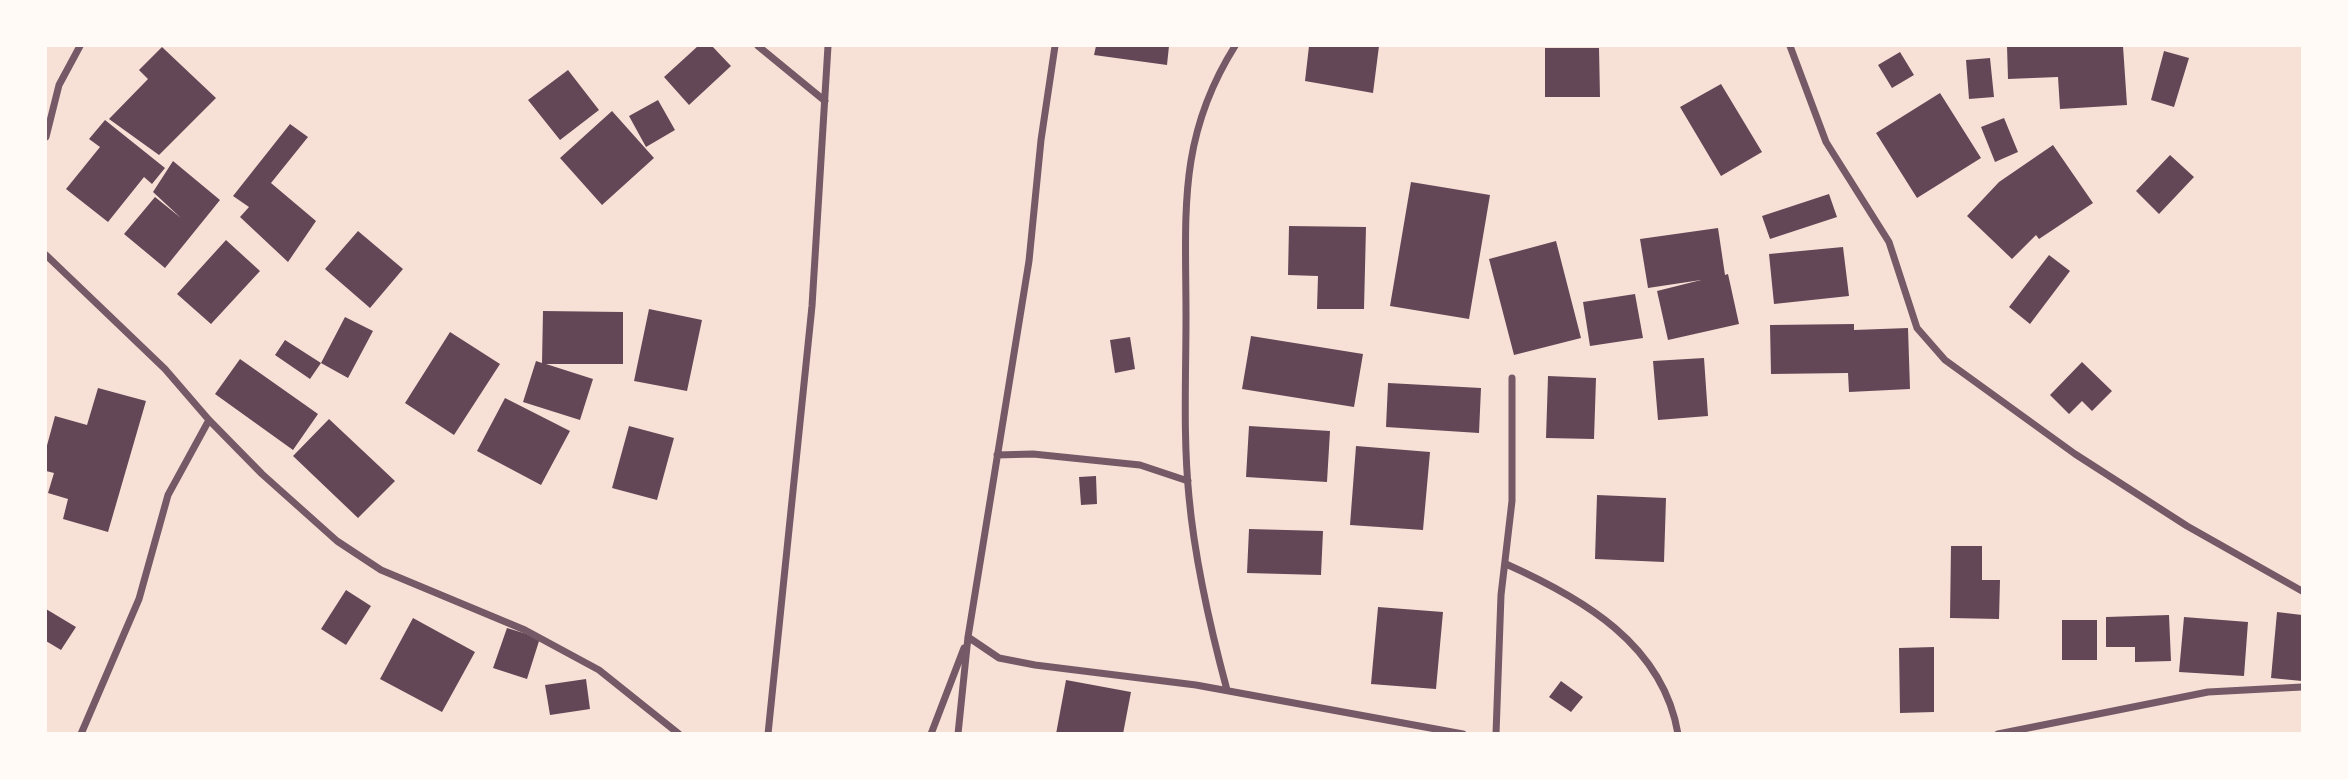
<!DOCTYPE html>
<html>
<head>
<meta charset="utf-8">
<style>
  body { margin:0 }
  #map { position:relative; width:2348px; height:779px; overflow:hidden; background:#f7e1d7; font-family:"Fira Sans Condensed",sans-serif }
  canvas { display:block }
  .frame { position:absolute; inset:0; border:47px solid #fffaf5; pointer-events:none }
</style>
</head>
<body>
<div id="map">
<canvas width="2348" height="779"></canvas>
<div class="frame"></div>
</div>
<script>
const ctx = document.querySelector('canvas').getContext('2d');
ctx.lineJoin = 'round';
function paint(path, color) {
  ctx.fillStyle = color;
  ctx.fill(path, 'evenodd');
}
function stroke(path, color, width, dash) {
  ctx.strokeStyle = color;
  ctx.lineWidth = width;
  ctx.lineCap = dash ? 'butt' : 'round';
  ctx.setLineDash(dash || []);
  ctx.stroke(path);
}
paint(new Path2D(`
  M698 46H712L731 66 689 105 664 77Z
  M1096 46H1169L1167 65 1094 55Z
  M1309 46H1379L1373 93 1305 81Z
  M2007 46H2123L2127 105 2060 109 2058 77 2008 79Z
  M162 47 216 98 159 155 109 119 148 79 139 70Z
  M1545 48H1599L1600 97H1545Z
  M2164 51 2189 58 2174 107 2151 100Z
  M1900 52 1914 75 1892 88 1878 65Z
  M1990 58 1994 97 1969 99 1966 60Z
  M568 70 599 110 560 140 528 100Z
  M1721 84 1762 152 1721 176 1680 107Z
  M1940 93 1981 158 1917 198 1876 133Z
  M658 100 675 130 646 147 629 116Z
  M612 111 654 158 602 205 560 158Z
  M2004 118 2018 152 1995 162 1981 127Z
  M105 120 165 168 152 184 144 177 108 222 66 189 100 147 89 139Z
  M290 124 308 137 271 183 316 221 288 262 240 217 249 207 233 196Z
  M2053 145 2093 203 2039 239 2036 235 2012 259 1967 216 1999 182Z
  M2170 155 2194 177 2159 214 2136 191Z
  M173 161 220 200 165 268 124 234 155 197 181 218 153 192Z
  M1411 182 1490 195 1469 319 1390 306Z
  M1829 194 1837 217 1770 239 1762 216Z
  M1289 226 1366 227 1364 309H1317L1318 276 1288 275Z
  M1718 228 1725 275 1728 274 1739 324 1668 340 1657 291 1701 280 1648 288 1640 239Z
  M358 231 403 269 370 308 325 269Z
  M226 240 260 271 211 324 177 294Z
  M1556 241 1581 338 1514 355 1489 259Z
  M1843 247 1849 296 1774 304 1769 254Z
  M2049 255 2070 271 2030 324 2009 307Z
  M1635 294 1643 338 1590 346 1583 302Z
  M649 309 702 320 687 391 634 381Z
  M543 311 623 312V364H546L593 379 580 420 523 402 536 361 542 363Z
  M345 317 373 331 348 378 321 363 310 379 275 355 285 340 321 363Z
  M1854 324V330L1908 328 1910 389 1849 392 1848 373 1771 374 1770 325Z
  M450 332 500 364 454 435 405 403Z
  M1251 336 1363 354 1354 407 1242 389Z
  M1130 337 1135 369 1115 373 1110 340Z
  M1704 358 1708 416 1658 420 1653 361Z
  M240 359 318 414 293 450 215 394Z
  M2082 362 2112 391 2092 411 2082 401 2069 414 2050 395Z
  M1548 376 1596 378 1594 439 1546 438Z
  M1388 383 1481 388 1479 433 1386 427Z
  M98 388 146 401 108 532 63 519 68 499 48 493 54 473 46 471V449L55 416 87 425Z
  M505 398 570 431 541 485 477 451Z
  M329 419 395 481 358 518 293 456Z
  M629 426 674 438 657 500 612 488Z
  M1249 426 1330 431 1327 482 1246 477Z
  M1356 446 1430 452 1423 530 1350 525Z
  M1096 476 1097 504 1081 505 1079 477Z
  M1597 495 1666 498 1664 562 1595 559Z
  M1249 529 1323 531 1321 575 1247 573Z
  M1951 546H1982V580H2000L1999 619 1950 618Z
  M346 590 371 606 346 645 321 629Z
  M1378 607 1443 612 1436 689 1371 684Z
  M46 609 76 627 61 650 46 641Z
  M2277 612 2302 615V681L2271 678Z
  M2169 615 2171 661 2135 662V647H2106V617Z
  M2184 617 2248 622 2244 676 2179 672Z
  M413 618 475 652 442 712 380 679Z
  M2062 620H2097V660H2062Z
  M507 628 540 638 527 679 493 668Z
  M1934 647V712L1900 713 1899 648Z
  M586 679 590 709 550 715 545 685Z
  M1066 680 1131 692 1123 734H1056Z
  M1561 681 1583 697 1571 712 1549 697Z`), '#644757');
stroke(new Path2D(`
  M758 46 825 101
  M1790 46 1826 142 1889 242 1917 328 1945 360 2075 454 2187 526 2302 591
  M46 137 59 85 80 46
  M46 255 165 369 209 420 262 474 337 541 381 570 525 630 599 670 679 734
  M997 455 1033 454 1140 465 1188 481
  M1506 564C1582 598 1663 644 1678 734
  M968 637 999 658 1035 665 1196 685 1463 734
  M1227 690C1210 627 1195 562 1189 497 1183 437 1186 377 1186 317 1186 213 1177 138 1235 46
  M81 734 139 599 168 495 209 420
  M768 734 812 306 828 46
  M931 734 964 648
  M958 734 968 637 1029 261 1041 140 1055 46
  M1496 734 1501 595 1512 501V378
  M1998 734 2208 692 2302 687`), '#755966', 7);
</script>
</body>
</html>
